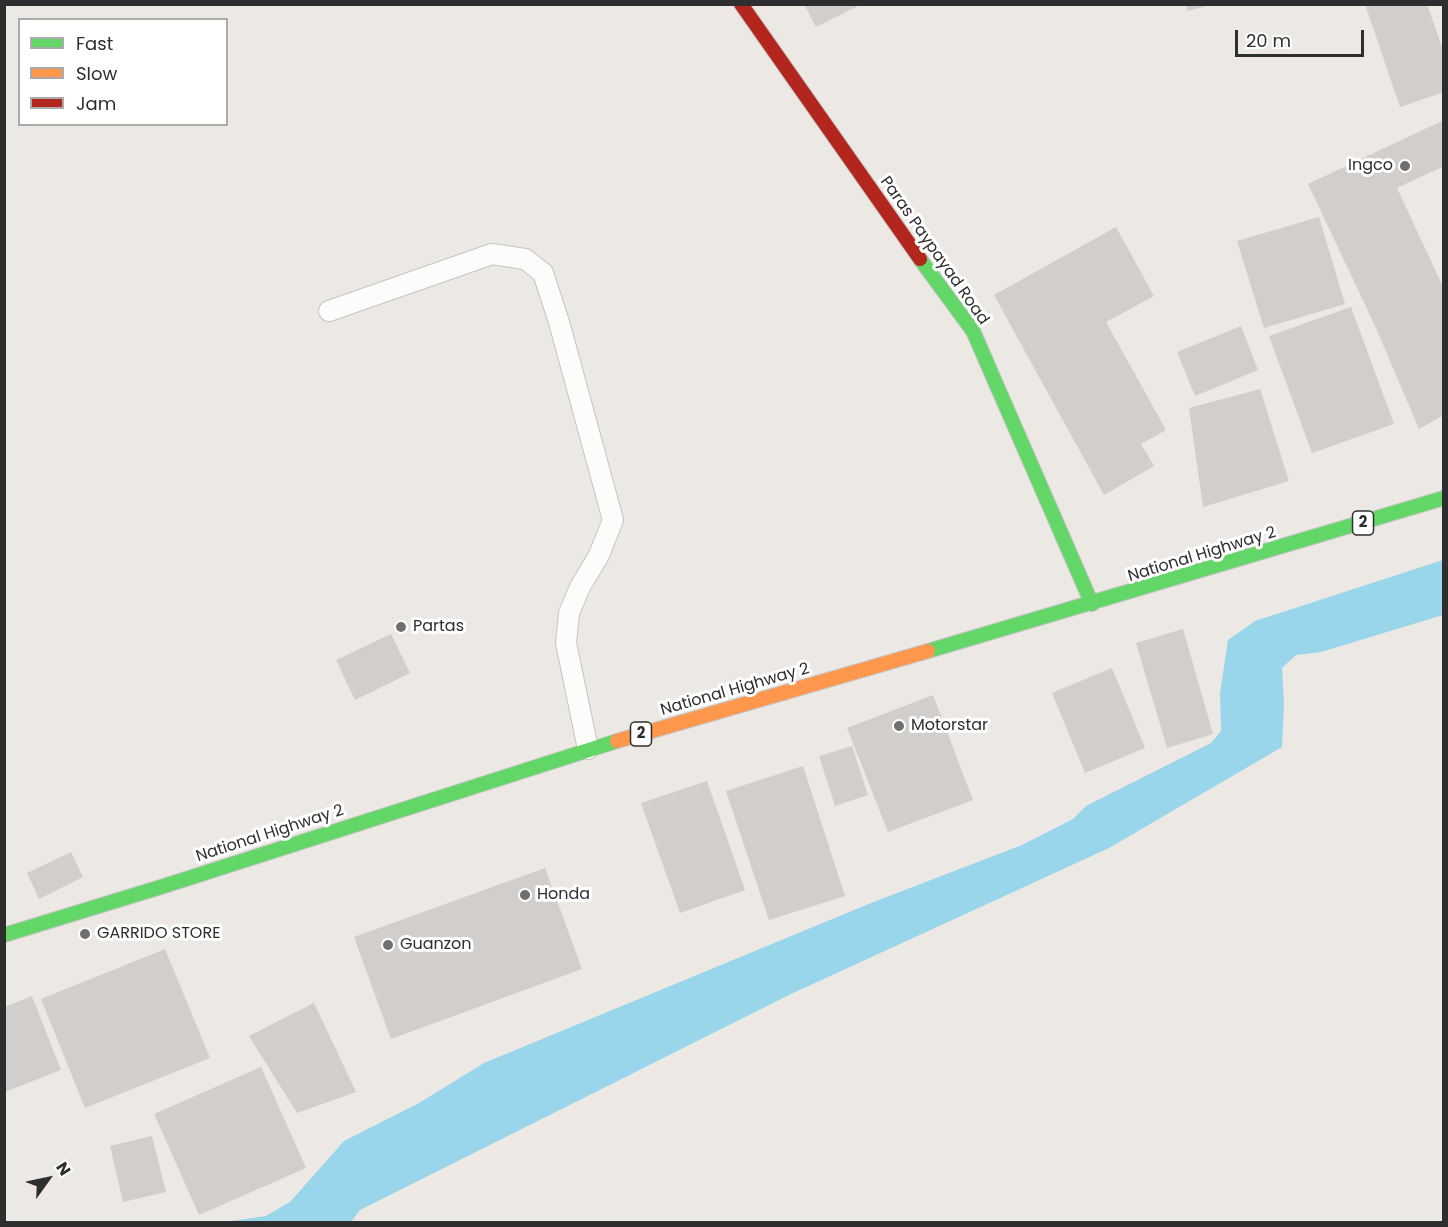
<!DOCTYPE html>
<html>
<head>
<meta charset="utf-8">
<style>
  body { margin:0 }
  #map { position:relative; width:1448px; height:1227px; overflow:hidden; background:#ece8e4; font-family:Poppins,sans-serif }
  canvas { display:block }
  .frame { position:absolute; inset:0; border:6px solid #2e2e2e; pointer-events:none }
  .legend { position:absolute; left:18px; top:18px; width:210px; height:108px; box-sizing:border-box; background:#fff; border:2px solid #ababab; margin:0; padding:8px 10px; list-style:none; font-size:18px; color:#2e2e2e }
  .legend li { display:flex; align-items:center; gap:12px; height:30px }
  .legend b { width:30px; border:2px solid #ababab }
  .north { position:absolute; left:18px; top:1149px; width:60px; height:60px; -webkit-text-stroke:4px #fff; paint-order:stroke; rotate:57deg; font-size:16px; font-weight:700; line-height:24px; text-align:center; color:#2e2e2e }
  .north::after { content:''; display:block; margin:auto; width:21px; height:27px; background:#2e2e2e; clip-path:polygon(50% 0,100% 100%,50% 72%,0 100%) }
  .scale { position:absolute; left:1235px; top:30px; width:129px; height:27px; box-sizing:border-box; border:3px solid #2e2e2e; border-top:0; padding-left:8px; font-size:18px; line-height:21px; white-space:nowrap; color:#2e2e2e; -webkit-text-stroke:4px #fff; paint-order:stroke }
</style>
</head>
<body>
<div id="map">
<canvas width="1448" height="1227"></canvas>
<div class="frame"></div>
<ul class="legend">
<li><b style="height:8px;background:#63d668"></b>Fast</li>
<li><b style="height:8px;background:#ff974d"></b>Slow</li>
<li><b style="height:8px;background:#b3261e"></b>Jam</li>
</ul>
<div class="north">N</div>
<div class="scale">20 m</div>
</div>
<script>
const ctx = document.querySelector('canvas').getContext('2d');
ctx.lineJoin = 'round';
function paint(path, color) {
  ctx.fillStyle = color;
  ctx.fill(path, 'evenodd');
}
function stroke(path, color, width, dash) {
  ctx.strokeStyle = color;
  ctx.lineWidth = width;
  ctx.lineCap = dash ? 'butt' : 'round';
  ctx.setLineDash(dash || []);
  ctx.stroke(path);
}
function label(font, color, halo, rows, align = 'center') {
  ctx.font = font + ' Poppins,sans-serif';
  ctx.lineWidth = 6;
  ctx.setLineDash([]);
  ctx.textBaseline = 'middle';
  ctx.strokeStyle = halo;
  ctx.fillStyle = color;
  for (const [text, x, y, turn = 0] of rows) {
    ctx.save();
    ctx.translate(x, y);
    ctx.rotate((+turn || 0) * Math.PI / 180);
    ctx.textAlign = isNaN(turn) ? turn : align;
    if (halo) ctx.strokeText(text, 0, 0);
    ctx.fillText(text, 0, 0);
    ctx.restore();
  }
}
paint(new Path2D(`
  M1443 560V615L1321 652 1296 655 1282 668 1284 704 1282 747 1109 848 791 994 360 1210 351 1222H225L266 1216 290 1202 344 1141 419 1103 484 1063 871 903 1022 845 1073 819 1086 806 1211 743 1221 731 1220 693 1228 640 1255 621Z`), '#99d6ec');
paint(new Path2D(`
  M804 4H862L816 27Z
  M1186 4H1210V5L1188 11Z
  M1365 4H1427L1444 53V92L1400 107Z
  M1444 120V166L1397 188 1444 289V415L1419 429 1376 328 1308 184Z
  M1319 217 1345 304 1264 328 1237 241Z
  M1116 227 1154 296 1106 322 1166 430 1141 444 1154 466 1104 495 994 295Z
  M1351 307 1394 424 1312 453 1269 336Z
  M1241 326 1258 370 1195 396 1177 352Z
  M1260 389 1289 481 1203 507 1189 408Z
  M1183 629 1213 734 1167 748 1136 643Z
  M391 634 410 673 355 700 336 660Z
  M1112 668 1145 748 1085 773 1052 693Z
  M933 695 973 800 888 832 847 728Z
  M852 746 868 795 835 806 819 756Z
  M803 766 845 896 769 920 726 791Z
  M707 781 745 890 680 913 641 803Z
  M71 852 83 877 39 899 27 873Z
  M545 868 582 969 391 1039 354 937Z
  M165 949 210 1058 85 1108 41 999Z
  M32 996 61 1070 5 1092V1007Z
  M314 1003 356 1092 297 1113 249 1036Z
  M261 1067 306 1168 199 1215 154 1114Z
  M152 1136 166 1192 123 1202 110 1146Z`), '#d1cecb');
const lane = new Path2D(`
  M329 311 492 254 525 259 543 273 559 322 613 520 599 555 580 587 569 613 566 643 588 749`);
const fast = new Path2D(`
  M920 259 973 331 1092 604
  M928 651 1444 498
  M4 935 164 886 617 741`);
const slow = new Path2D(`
  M617 741 928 651`);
const jam = new Path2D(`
  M741 4 920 259`);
stroke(lane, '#c5c4c5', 22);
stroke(fast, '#c5c4c5', 16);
stroke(slow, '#c5c4c5', 16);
stroke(jam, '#c5c4c5', 16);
stroke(lane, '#fcfcfb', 20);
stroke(fast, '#63d668', 14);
stroke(slow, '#ff974d', 14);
stroke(jam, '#b3261e', 14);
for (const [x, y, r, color] of [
  [1405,166,6,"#706f6e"],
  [401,627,6,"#706f6e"],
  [899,726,6,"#706f6e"],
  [525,895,6,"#706f6e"],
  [85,934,6,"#706f6e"],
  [388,945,6,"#706f6e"]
]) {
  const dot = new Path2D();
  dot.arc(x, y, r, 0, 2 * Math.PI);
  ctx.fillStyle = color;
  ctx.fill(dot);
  stroke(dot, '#fff', 2);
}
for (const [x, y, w] of [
  [1363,523,21],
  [641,734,21]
]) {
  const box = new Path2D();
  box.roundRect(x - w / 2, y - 12, w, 24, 4.5);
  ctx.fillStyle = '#fff';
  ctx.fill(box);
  stroke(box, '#2e2e2e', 1.5);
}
label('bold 15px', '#2e2e2e', null, [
  ["2",1363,523],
  ["2",641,734]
]);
label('16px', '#2e2e2e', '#fff', [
  ["Ingco",1393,166,"right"],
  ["Partas",413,627],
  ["Motorstar",911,726],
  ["Honda",537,895],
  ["GARRIDO STORE",97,934],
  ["Guanzon",400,945]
], 'left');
label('16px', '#2e2e2e', '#fff', [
  ["Paras Paypayad Road",934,251,55],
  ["National Highway 2",1202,555,-17],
  ["National Highway 2",735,690,-16],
  ["National Highway 2",270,834,-18]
]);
</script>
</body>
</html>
